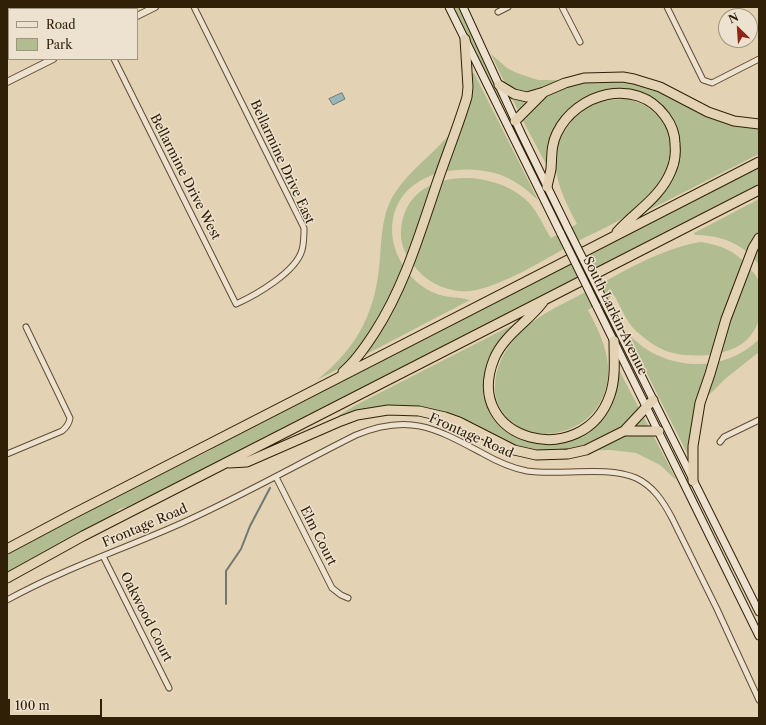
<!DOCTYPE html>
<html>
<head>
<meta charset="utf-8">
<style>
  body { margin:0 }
  #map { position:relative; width:766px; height:725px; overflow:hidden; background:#e4d2b5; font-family:"Libre Caslon Text",serif }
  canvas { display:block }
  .frame { position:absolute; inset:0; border:8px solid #312008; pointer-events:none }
  .legend { position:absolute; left:8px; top:8px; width:130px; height:52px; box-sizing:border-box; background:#ede2cf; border:1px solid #a2947f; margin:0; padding:5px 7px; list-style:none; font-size:12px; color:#312008 }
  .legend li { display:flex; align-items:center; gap:8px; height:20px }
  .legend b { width:20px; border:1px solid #a2947f }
  .north { position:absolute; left:718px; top:8px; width:40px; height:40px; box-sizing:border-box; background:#ede2cf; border:1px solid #a2947f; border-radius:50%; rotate:335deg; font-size:11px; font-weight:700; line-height:16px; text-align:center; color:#312008 }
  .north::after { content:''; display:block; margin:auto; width:14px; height:18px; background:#8f2418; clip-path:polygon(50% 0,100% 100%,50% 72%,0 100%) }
  .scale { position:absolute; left:8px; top:699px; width:94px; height:18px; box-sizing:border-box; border:2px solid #312008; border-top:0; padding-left:5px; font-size:12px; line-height:14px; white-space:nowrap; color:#312008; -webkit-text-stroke:3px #ede2cf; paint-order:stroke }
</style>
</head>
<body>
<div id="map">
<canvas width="766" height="725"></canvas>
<div class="frame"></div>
<ul class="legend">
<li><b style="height:5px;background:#ede2cf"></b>Road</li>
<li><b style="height:11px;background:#b1bd90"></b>Park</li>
</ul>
<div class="north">N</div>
<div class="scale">100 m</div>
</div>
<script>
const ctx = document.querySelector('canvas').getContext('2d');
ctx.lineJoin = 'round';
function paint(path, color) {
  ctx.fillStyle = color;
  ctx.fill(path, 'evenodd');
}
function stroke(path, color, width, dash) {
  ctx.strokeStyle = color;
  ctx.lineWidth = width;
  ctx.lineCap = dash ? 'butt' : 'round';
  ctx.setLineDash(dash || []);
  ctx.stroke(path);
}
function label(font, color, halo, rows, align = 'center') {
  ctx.font = font + ' "Libre Caslon Text",serif';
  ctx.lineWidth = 3;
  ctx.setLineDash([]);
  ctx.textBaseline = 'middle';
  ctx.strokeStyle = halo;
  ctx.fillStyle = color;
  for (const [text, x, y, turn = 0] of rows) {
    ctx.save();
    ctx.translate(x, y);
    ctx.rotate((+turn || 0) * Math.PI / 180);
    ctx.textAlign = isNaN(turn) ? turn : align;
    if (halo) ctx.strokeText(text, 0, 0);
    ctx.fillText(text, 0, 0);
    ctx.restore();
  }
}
paint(new Path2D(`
  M453 7H459L500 97 498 98Z
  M491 54 507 68 517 73 538 80 628 81 653 88 666 95 759 127V154L645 212 664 192 679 144 652 98 591 95C556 113 556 128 547 163L546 164 523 121Z
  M474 73 538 200C535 198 532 195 529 192 521 185 511 179 501 175 462 162 402 171 393 219 390 235 394 251 403 265 410 278 423 289 437 294 448 298 459 297 470 300L317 380C359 346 376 311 380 258 382 236 382 212 395 193 411 168 439 150 456 126 460 119 462 110 465 103 469 92 472 86 472 74Z
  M628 99C664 108 682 140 665 175 659 186 650 197 641 205 624 220 600 230 580 240 550 256 503 287 470 291 449 293 427 283 414 266 406 256 400 244 401 231 404 169 486 166 524 198 537 209 542 224 551 238L577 224C559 190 543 157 570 123 586 103 603 99 628 99Z
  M759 167V184L181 481 127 507 119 509 113 515 7 572V555C69 520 133 488 196 457L207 452 214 447Z
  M759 199V265C743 243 720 235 695 235L694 233Z
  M700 242C722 245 738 252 751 270 754 273 758 278 759 283 760 289 759 297 759 304 759 317 760 324 751 335 735 357 693 359 669 352 657 348 646 340 636 331 626 322 621 307 614 295L588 310C604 340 619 373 598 406 578 437 528 445 504 414 498 406 494 396 495 386 495 368 504 351 516 337 535 315 564 304 589 290 625 271 660 249 700 242Z
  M520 321 491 358 493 414 504 428 519 438 535 443H557L600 419 613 398 617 370H619L676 479H675L660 465 636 453 611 450 536 452 516 447 468 422 388 406 375 407 338 416 356 405Z
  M628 336H630C638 343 647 351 657 355 691 371 733 366 759 339V352L725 379 707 397 700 407 690 453 688 455Z`), '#b1bd90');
const water = new Path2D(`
  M342 93 345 99 333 105 329 99Z`);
paint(water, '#98b5b7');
stroke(water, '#6f7971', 1);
stroke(new Path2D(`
  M226 604V571L241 549 250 526 270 488`), '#6f7971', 2);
const minor = new Path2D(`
  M562 7 580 42
  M667 7 703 80 712 83 759 59
  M498 12 508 7
  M114 59 236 304C256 295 296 272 302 250 304 243 304 236 304 228L194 7
  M720 442 724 437 759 420
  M7 454 62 431C67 427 69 424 70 418L26 327
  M276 477 332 588 341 595 348 598
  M103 556 169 688
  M7 600C63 569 124 549 182 523 242 496 298 464 356 435 409 413 435 428 482 453 496 461 511 468 527 471 560 476 606 465 636 478 653 486 663 501 672 518L717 609 759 700`);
const tertiary = new Path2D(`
  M137 16 155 7
  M7 82 53 59`);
const secondary = new Path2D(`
  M449 7 561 234
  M463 7 521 133 568 229
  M596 305 759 636
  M607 307 759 612`);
const motorway = new Path2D(`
  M499 85 514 94 527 97 544 92 565 83 584 78 623 77 634 79 660 87 708 112 734 121 759 124
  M515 121 543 93
  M547 187C548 181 550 175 551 169 552 156 551 145 557 133 576 93 636 76 665 116 671 124 675 133 675 144 676 153 675 162 671 171 660 198 636 211 617 232
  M543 302C528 322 504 335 494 359 461 442 584 472 610 395 616 378 614 359 614 341
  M343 372C356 361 366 346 375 332 404 287 419 236 436 186 446 156 458 127 467 97L468 87 465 39
  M624 431 653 400
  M229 463 247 462 341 421 357 415 388 410 419 411 445 417 459 422 514 450 536 455 568 454 586 450 624 431H659
  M693 481V446L700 403 710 374 726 319 753 248 759 238
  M7 549 69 516 759 162
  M7 578 83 536 759 190`);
stroke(minor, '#5e4c33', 7);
stroke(tertiary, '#5e4c33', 8);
stroke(secondary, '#312008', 9);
stroke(motorway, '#312008', 11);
stroke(minor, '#ede2cf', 5);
stroke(tertiary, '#ede2cf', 6);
stroke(secondary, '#ede2cf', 7);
stroke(motorway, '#e4d2b5', 9);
const secondaryBridge = new Path2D(`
  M568 229 607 307
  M561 234 596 305`);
stroke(secondaryBridge, '#312008', 9, []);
stroke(secondaryBridge, '#ede2cf', 7);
label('13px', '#312008', '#ede2cf', [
  ["Bellarmine Drive East",282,162,65],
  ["Bellarmine Drive West",185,177,63],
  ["South Larkin Avenue",615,316,64],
  ["Frontage Road",471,436,24],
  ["Frontage Road",145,526,-23],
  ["Elm Court",318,536,63],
  ["Oakwood Court",146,617,63]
]);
</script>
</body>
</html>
